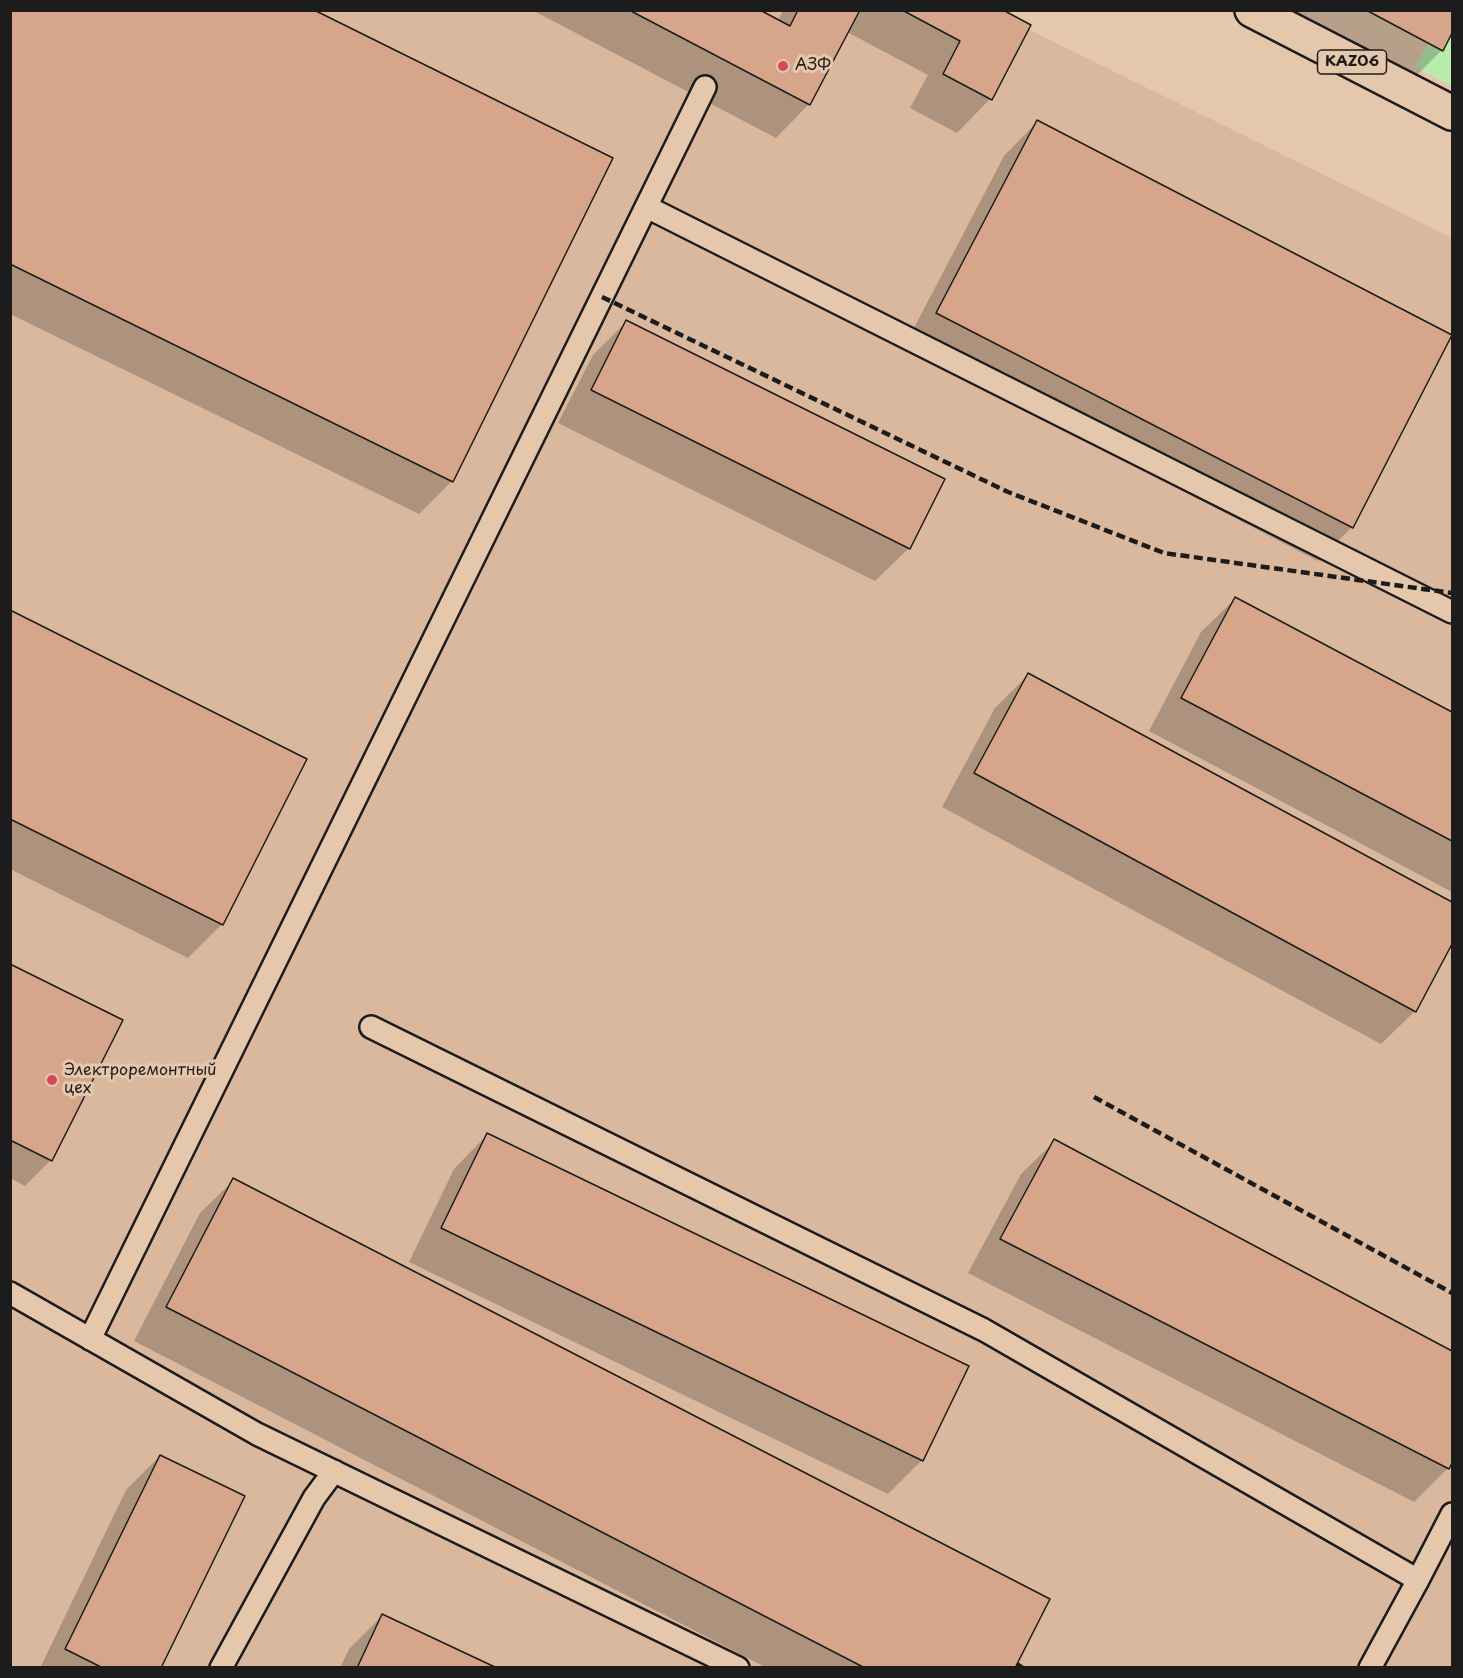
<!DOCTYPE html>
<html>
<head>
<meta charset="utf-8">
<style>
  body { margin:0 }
  #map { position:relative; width:1463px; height:1678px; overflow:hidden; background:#e5c8ac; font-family:"Playpen Sans",sans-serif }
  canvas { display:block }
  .frame { position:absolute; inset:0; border:12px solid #1c1c1c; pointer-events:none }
</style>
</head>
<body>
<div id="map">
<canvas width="1463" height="1678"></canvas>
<div class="frame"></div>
</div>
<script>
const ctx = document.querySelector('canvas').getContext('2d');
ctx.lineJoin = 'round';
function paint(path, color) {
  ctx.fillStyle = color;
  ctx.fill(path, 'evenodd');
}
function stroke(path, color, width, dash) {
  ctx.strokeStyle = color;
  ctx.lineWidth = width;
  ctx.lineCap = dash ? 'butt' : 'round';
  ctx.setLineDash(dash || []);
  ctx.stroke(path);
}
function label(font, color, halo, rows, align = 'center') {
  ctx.font = font + ' "Playpen Sans",sans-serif';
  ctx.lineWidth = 6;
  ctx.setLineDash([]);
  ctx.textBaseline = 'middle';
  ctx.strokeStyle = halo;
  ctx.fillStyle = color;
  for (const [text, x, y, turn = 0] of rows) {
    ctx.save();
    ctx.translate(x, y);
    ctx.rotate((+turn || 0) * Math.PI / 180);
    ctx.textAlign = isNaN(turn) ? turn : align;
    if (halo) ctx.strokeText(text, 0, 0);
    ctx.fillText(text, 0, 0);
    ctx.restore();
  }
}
paint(new Path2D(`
  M11 11H991L1452 238V1667L11 1668Z`), '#d9b89d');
paint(new Path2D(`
  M1452 33V86L1415 67 1428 44 1443 51Z`), '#b8edae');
paint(new Path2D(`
  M10 10 452 481 419 514 10 314Z
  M532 10H756L777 22 783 10H1000L990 99 957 133 910 108 928 75 847 32 809 104 776 138Z
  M1293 10H1452V30L1442 50 1416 76Z
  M1037 122 1352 527 1318 561 904 347 1004 156Z
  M626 322 909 548 875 581 558 423 593 355Z
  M1235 599 1452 713V892L1149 731 1201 632Z
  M10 612 222 924 188 958 10 869Z
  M1028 675 1452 904V941L1415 1011 1381 1044 942 807 995 708Z
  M10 965 51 1160 25 1186 10 1178Z
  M487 1135 922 1460 888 1494 409 1262 454 1169Z
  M1055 1141 1452 1353V1459L1448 1468 1414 1502 968 1273 1021 1174Z
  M234 1180 1013 1668H767L134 1341 200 1213Z
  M160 1456V1668H40L126 1490Z
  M382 1616 494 1668H340L349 1649Z`), '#0003');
const building = new Path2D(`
  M10 10H314L613 158 453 482 10 264Z
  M629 10H760L790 26 798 10H860L810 105Z
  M902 10H1003L1031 25 992 100 943 74 960 41Z
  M1366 10H1452V33L1443 51Z
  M1037 120 1452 335 1353 528 936 313Z
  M626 320 945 479 910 549 591 390Z
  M1235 597 1452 712V841L1181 698Z
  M10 610 307 759 223 925 10 819Z
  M1028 673 1452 902V944L1416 1012 974 773Z
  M10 964 123 1020 52 1161 10 1140Z
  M487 1133 969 1366 923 1461 441 1228Z
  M1054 1139 1452 1351V1463L1449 1469 1000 1239Z
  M233 1178 1050 1599 1015 1668H865L166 1307Z
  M160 1455 245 1496 161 1668H103L65 1649Z
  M382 1614 497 1668H357Z`);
paint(building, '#d7a58a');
stroke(building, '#1c1c1c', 1.5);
const lane = new Path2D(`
  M647 207 1452 612
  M371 1027 984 1330 1418 1580
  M10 1293 257 1434 738 1668
  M90 1339 705 87
  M221 1668 314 1498 334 1471
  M1370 1668 1418 1580 1452 1514`);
const highway = new Path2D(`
  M1252 10 1452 113`);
stroke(lane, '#1c1c1c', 26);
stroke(highway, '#1c1c1c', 38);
stroke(lane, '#e5c8ac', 21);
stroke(highway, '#e5c8ac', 33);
stroke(new Path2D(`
  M602 297 1008 492 1164 553 1452 593
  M1094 1097 1452 1293
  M1017 1664 1023 1668`), '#1c1c1c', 4.5, [9, 4.5]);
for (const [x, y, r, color] of [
  [783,66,6,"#d1495b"],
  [52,1080,6,"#d1495b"]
]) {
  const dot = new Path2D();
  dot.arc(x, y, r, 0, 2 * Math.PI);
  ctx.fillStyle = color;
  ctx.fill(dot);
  stroke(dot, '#e5c8ac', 2);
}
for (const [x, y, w] of [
  [1352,62,69]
]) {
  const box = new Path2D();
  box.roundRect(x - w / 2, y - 12, w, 24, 4.5);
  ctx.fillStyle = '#e5c8ac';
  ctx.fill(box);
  stroke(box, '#1c1c1c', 1.5);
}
label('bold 15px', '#1c1c1c', null, [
  ["KАZ06",1352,62]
]);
label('16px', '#1c1c1c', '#e5c8ac', [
  ["АЗФ",795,66],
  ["Электроремонтный",64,1071],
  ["цех",64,1089]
], 'left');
</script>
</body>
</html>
